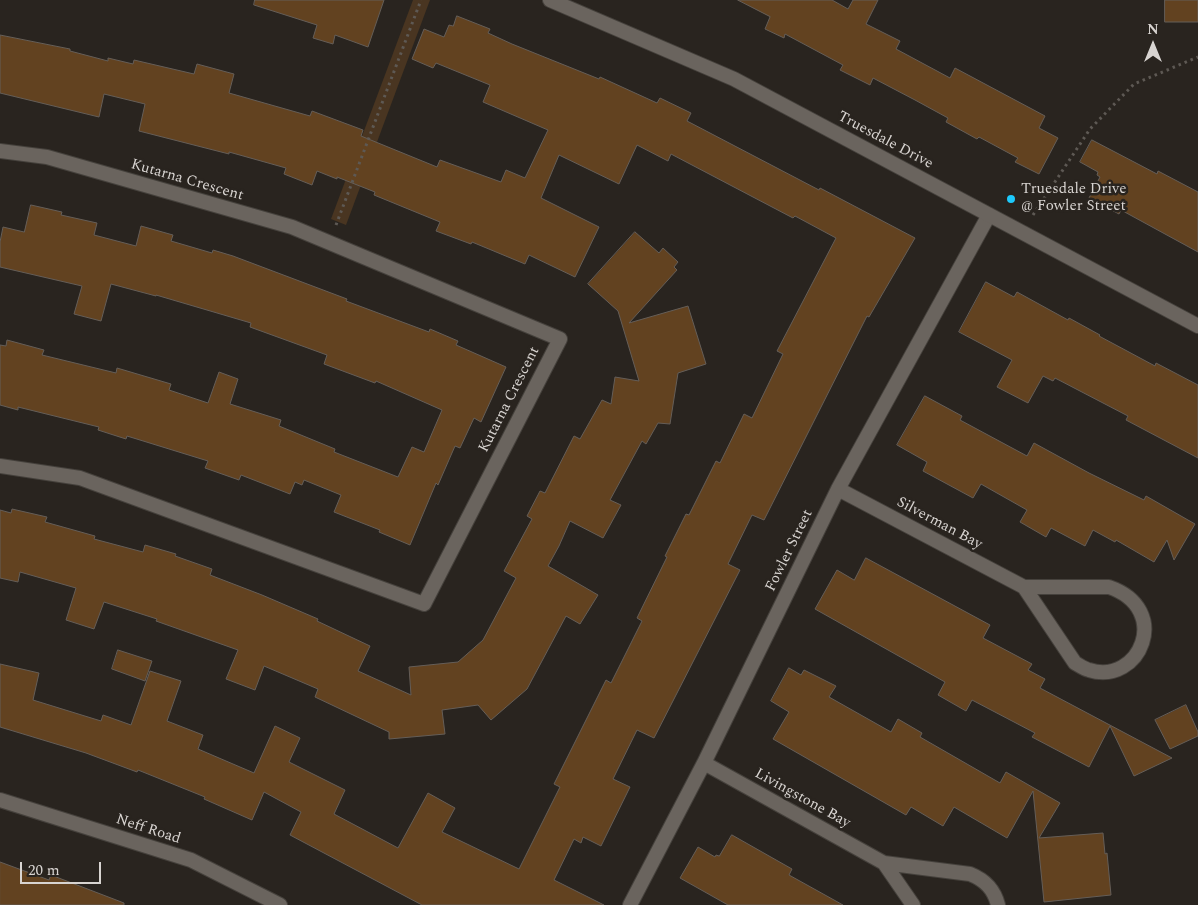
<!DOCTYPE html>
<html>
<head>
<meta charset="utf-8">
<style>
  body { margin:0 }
  #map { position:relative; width:1198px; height:905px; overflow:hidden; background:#29241f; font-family:Spectral,serif }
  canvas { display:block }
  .north { position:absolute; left:1128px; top:20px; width:50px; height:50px; -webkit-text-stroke:4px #29241f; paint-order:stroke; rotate:0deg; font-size:14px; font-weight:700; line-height:20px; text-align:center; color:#d8d4d1 }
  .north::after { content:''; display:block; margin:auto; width:18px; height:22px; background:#d8d4d1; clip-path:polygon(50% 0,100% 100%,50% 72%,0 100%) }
  .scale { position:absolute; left:20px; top:862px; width:81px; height:22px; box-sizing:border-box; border:2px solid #d8d4d1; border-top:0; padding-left:6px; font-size:15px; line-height:18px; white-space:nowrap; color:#d8d4d1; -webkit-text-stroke:4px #29241f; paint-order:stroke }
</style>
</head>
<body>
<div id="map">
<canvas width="1198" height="905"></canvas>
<div class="north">N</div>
<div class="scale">20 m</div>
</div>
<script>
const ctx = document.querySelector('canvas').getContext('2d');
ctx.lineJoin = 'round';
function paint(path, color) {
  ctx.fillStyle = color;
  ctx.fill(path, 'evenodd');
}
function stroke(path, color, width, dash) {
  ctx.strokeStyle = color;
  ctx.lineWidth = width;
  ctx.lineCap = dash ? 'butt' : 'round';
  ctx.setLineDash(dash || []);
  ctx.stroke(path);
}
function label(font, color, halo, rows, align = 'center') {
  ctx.font = font + ' Spectral,serif';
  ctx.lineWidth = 5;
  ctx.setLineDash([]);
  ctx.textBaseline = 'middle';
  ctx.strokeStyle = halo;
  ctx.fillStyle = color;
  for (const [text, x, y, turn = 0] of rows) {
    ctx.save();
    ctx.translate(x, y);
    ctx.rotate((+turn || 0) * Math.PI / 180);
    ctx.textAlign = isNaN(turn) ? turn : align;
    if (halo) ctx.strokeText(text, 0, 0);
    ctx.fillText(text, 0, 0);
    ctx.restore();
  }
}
paint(new Path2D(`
  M413 0H430L346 225 331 219Z`), '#493521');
const building = new Path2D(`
  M255 0H384L368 47 335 35 333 44 313 38 317 25 254 5Z
  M738 0H832L848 9 853 0H878L866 24 900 41 896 49 950 78 955 68 1045 116 1039 128 1058 138 1039 174 1015 162 1018 158 979 137 977 139 946 122 948 118 915 100 873 78 870 85 840 70 843 65 785 34 784 38 765 29 770 17Z
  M1165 0H1198V22H1165Z
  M457 16 490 29 488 33 512 44 599 79 600 77 657 103 660 98 691 113 687 121 819 190 820 188 915 238 869 317 867 316 764 520 752 515 728 564 740 570 654 738 637 730 613 779 630 787 601 846 583 837 581 843 574 839 554 880 604 905H422L290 835 301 812 264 792 252 820 204 799 205 797 138 770 137 772 86 753 0 727V664L39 673 33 700 101 721 103 715 131 725 150 671 181 681 167 721 203 735 198 749 254 773 275 726 300 738 289 762 345 790 334 814 398 848 428 793 455 808 442 832 519 869 560 787 554 784 606 680 611 683 642 621 637 618 667 557 665 556 686 514 689 515 716 461 720 463 744 414 752 418 783 354 777 351 836 238 795 216 793 218 671 154 668 161 637 145 619 184 559 155 541 198 599 227 575 277 529 255 525 264 472 242 471 244 436 231 440 222 374 195 375 192 337 177V179L317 171 312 185 284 174 286 168 229 152V154L139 131 145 104 104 94 99 117 0 93V35L70 49V51L108 61V58L133 64 134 60 194 74 197 64 234 74 229 93 310 116 312 111 363 130 361 136 437 167 440 160 501 182 506 170 525 178 548 130 483 102 490 85 436 63 433 68 412 59 424 29 444 37 449 25 453 26Z
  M1092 140 1157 174 1158 171 1198 192V252L1121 210 1119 214 1089 198 1100 177 1097 175 1098 172 1080 162Z
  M31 205 62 212 61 215 97 223 94 235 136 246 141 226 173 235 171 241 212 253 213 250 233 256 347 299 346 301 429 332 430 329 458 341 456 345 506 367 481 422 474 418 460 448 455 446 438 485 436 483 410 545 379 532 380 530 334 512 341 495 304 480 302 485 295 482 290 494 241 475 239 480 205 468 208 461 127 436 126 439 98 430 99 427 18 407V410L0 405V345L6 346 7 340 44 350 42 355 116 373 117 368 171 384 169 390 208 403 219 372 238 379 230 404 281 420 279 426 335 449 334 452 398 477 412 447 424 452 442 410 376 381 375 383 324 364 327 355 250 327 251 323 156 295V296L111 284 101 321 74 314 82 286 0 267V242L3 227 24 232Z
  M635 232 659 253 663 248 678 262 674 267 677 270 629 323 688 306 706 364 678 373 670 424 658 423 646 444 642 441 610 500 621 505 603 538 570 521 559 546 548 566 598 595 580 624 566 616 527 689 491 720 478 705 442 710 445 734 389 739V732L315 697 318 689 264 666 255 690 226 679 238 650 156 621 157 619 104 602 94 629 66 620 76 588 20 572 18 582 0 578V510L11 513 12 509 47 517 45 522 95 536 94 539 143 552 145 545 176 554 175 556 212 569 210 575 262 595 318 619 317 621 370 646 358 671 411 695 409 667 458 662 483 640 516 578 504 571 532 519 527 516 540 491 545 493 574 436 580 439 602 400 611 404 615 377 639 381 618 311 588 284Z
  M986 282 1014 297 1017 292 1068 320 1069 318 1100 335 1099 336 1155 366 1156 363 1198 385V458L1126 420 1128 416 1055 378 1053 381 1043 376 1028 403 997 387 1012 360 959 332Z
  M925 396 962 416 960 420 1027 456 1034 443 1089 473 1144 500 1146 496 1195 524 1174 560 1167 540 1154 562 1116 540 1115 542 1093 530 1085 546 1051 528 1046 537 1020 522 1027 510 981 484 973 498 923 471 927 462 897 445Z
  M866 558 990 625 983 638 1032 664 1028 670 1045 679 1040 688 1172 758 1134 776 1110 726 1089 767 1032 737 1035 733 972 700 966 711 938 695 945 682 815 609 837 570 854 580Z
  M118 650 152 661 145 681 112 669Z
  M789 668 801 675 804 670 836 686 829 697 891 732 898 719 922 733 920 737 1000 783 1006 772 1060 803 1039 838 1103 833 1105 854 1107 853 1111 895 1044 902 1033 791 1007 838 954 807 943 826 911 807 906 815 773 739 789 712 771 701Z
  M1186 705 1198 732V736L1170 749 1155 720Z
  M732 835 792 869 789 875 843 905H728L680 878 698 847 715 857 716 855 719 856Z
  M0 862 49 880 51 875 124 903V905H0Z`);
paint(building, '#624220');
stroke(building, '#655e58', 1);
const minor = new Path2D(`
  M0 151 47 157 292 227 560 339 424 604 80 478 0 466
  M838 489 1024 587
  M1024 587H1109C1173 609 1140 686 1089 670 1084 669 1079 665 1075 663Z
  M704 763 884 863
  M0 800 191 860 280 905
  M630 905 704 763 838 489 989 215
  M913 905 884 863 970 874C985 880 994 889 998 905`);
const tertiary = new Path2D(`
  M550 0 734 79 1198 326`);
stroke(minor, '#45413c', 16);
stroke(tertiary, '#45413c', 16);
stroke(new Path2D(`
  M1033 215 1090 129 1134 84 1198 57
  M336 225 421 0`), '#5e5954', 3, [2.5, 4]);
stroke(minor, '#6a645e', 14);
stroke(tertiary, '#6a645e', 14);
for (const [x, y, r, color] of [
  [1011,199,5,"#1dc9fc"]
]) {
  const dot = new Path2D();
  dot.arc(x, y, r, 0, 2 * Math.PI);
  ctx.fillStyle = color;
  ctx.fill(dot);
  stroke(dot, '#29241f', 2);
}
label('15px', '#d8d4d1', '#29241f', [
  ["Truesdale Drive",885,141,28],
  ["Kutarna Crescent",187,181,16],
  ["Kutarna Crescent",510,400,-63],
  ["Silverman Bay",939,524,28],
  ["Fowler Street",790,551,-64],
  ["Livingstone Bay",802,799,29],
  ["Neff Road",148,830,18]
]);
label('15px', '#d8d4d1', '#29241f', [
  ["Truesdale Drive",1021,190],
  ["@ Fowler Street",1021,207]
], 'left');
</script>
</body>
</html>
